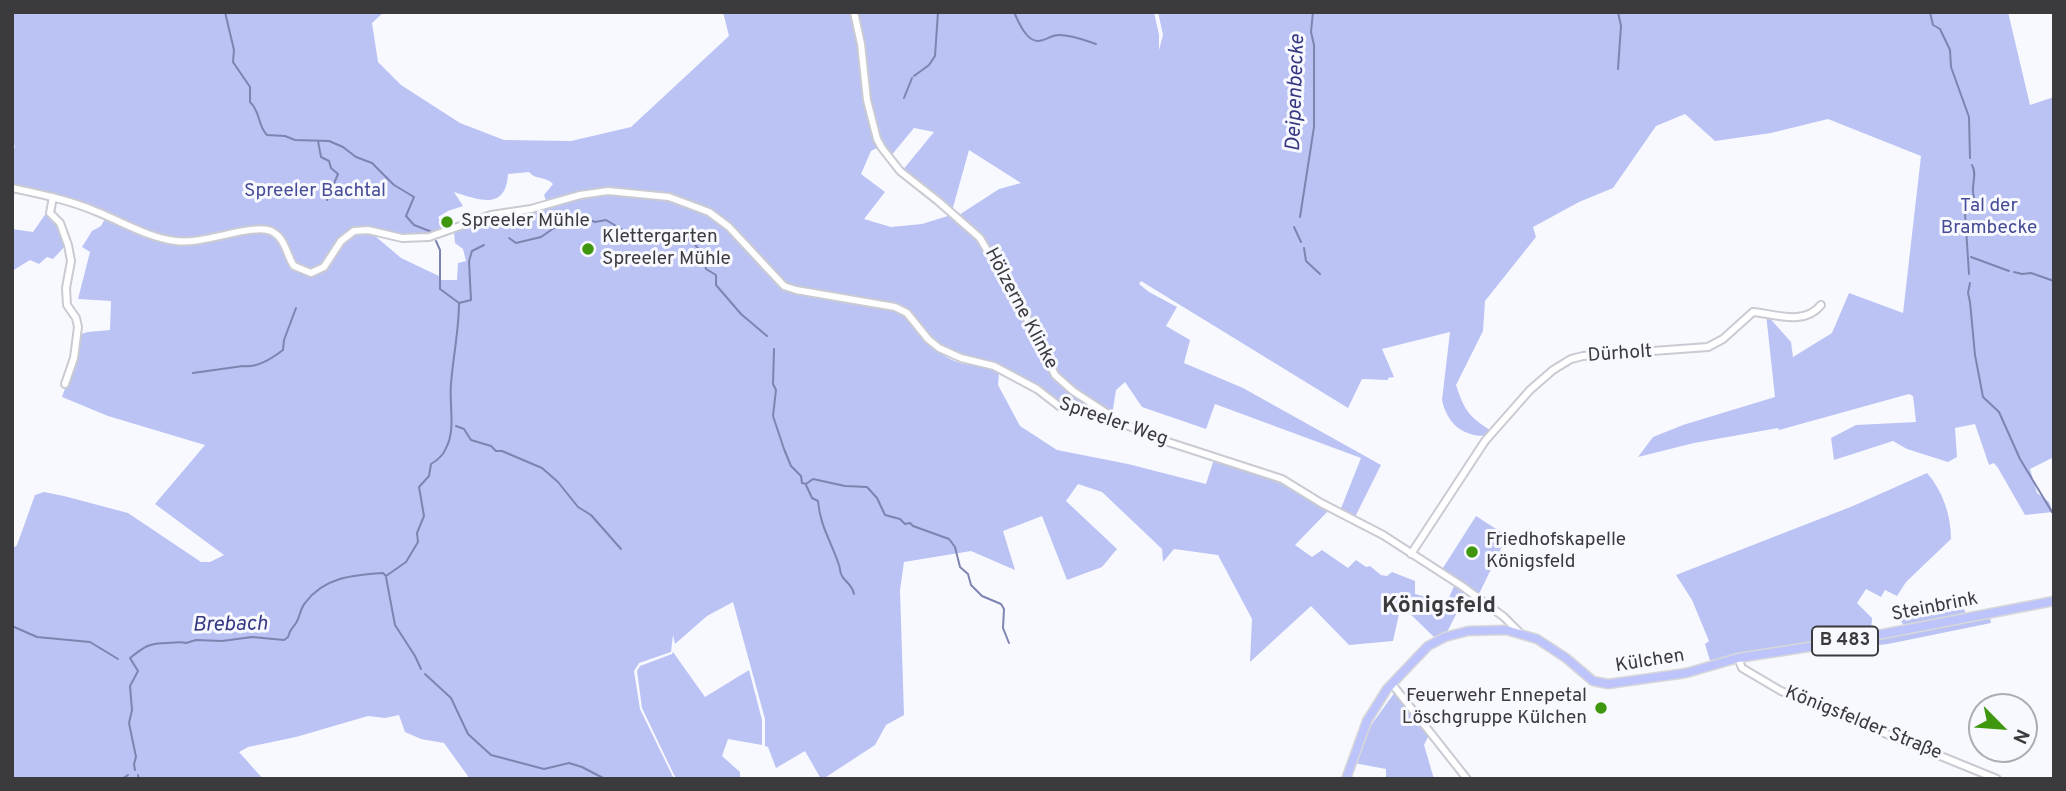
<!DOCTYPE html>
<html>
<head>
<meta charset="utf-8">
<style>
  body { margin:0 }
  #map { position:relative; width:2066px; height:791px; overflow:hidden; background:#f8f9ff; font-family:Overpass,sans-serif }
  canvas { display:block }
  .frame { position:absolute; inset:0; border:14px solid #3b3b3e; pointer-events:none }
  .north { position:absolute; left:1968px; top:693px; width:70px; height:70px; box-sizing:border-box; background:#f8f9ff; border:2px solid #acadb2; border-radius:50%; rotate:115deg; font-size:19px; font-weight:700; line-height:28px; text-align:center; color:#3b3b3e }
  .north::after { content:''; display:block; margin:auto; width:24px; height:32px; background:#3f970f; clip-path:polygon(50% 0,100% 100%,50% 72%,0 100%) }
</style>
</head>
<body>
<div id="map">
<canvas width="2066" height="791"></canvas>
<div class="frame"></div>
<div class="north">N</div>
</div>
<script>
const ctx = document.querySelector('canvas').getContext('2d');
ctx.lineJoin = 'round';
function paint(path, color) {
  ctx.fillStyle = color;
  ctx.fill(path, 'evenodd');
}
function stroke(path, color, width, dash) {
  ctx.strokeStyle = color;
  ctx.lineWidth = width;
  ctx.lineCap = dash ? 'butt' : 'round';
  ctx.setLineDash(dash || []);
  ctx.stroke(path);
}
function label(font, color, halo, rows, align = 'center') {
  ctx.font = font + ' Overpass,sans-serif';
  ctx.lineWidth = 6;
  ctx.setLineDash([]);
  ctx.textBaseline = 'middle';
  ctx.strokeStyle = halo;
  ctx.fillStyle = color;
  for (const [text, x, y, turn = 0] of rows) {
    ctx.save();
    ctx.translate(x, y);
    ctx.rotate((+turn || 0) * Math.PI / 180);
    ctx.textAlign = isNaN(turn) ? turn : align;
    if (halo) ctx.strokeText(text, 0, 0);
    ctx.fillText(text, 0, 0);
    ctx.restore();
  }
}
paint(new Path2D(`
  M12 12H384L372 23 378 62 401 85 460 123 504 140 571 141 631 127 729 36 723 12H852L858 34 862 81 875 139 879 147 871 151 861 174 885 192 864 219 891 227 922 224 951 215H959L999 189 1021 183 969 150 952 211 902 171 934 132 914 128 890 157C856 114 874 56 855 12H1154L1159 35V50L1163 35 1158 12H2008L2030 105 2054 97V457L2030 469 2037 493 2049 502 2053 512 2025 515 1998 468 1994 463 1989 465 1975 424 1955 428 1957 457 1948 462 1907 449 1893 441 1834 460 1831 438 1856 425 1916 422 1913 396 1909 394 1779 430 1778 428 1694 443 1638 457 1653 437 1683 425 1775 397 1766 314 1791 342 1793 357 1832 333 1849 293 1903 313 1921 156 1828 119 1771 133 1715 141 1685 114 1656 126 1613 188 1579 202 1533 227 1536 237 1485 301 1483 331 1456 385C1464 409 1468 416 1490 430L1485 436C1462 436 1447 423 1442 400L1450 332 1382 349 1394 377 1388 378V380L1362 379 1348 408 1141 281 1139 284 1149 292 1177 307 1166 326 1190 340 1184 363 1243 388 1381 465 1355 517 1340 511 1361 458 1215 404 1206 429 1142 407 1125 382 1116 390 1112 416 1060 405 1035 385 995 364 961 356 943 348 933 341 918 324 915 329C928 343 941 357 960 363 973 366 987 366 999 372L998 385 1020 426 1057 450 1128 464 1206 484 1214 459 1283 483 1329 510 1295 545 1312 557 1322 550 1348 568 1356 560 1366 567 1370 566 1381 575 1387 576 1392 572 1415 581V594L1447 602 1455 584 1465 587 1441 571 1476 516 1507 536 1479 594 1469 589 1446 634 1435 638 1401 605 1393 641 1349 645 1311 606 1250 662 1252 619 1218 555 1174 549 1163 562 1162 549 1102 492 1078 484 1066 501 1117 549 1102 567 1067 580 1042 516 1003 531 1015 570 971 551 904 562 900 590 904 715 886 725 875 745 823 779H821L805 751 776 768 768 747 765 746V719L733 602 707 616 675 644 673 635 671 652 639 663 634 671 640 709 674 779H470L444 743 421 739 405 732 399 715 385 718 368 716 296 737 248 747 239 752 263 779 134 777 135 779H12V546L15 547 17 545 35 495 44 492 64 496 128 513 201 562H210L224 555 155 504 205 445 108 416 62 397 75 359 78 335 88 332 110 330 111 301 78 299 90 252 82 247 92 231 101 226 106 217 154 237 161 238 80 205 12 188V155L15 146 12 142ZM529 172C535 180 546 176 553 184L544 195 547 203 531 209C550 203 569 196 589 193 626 186 688 195 719 218L676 200 608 193 580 196 541 208 492 217 454 232 455 243 463 249 466 261 458 263 457 280H441V277L401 258 368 230 371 228C406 237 409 239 446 231L438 217 448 211 463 206 454 192C479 200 506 211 508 174Z
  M49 209 67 244 53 259 47 257 39 264 30 260 12 271V229L33 232Z
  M1927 473C1943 491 1951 516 1951 539L1906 582 1897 596 1885 590 1881 597 1866 589 1857 603 1872 618 1871 633 1711 664 1705 644 1709 641 1692 600 1676 575 1853 506Z
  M1964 609 1969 622 1990 617 1991 623 1888 644 1831 650V647L1907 634 1905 627 1900 620 1904 617Z
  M673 652 705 697 749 670 762 720V745L728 739 722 756 740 772V779H676L642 708 637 671 640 666 672 654Z
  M1395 692 1429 735 1424 745 1434 779H1386V769L1354 763 1369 728Z`), '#bbc3f5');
stroke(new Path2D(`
  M225 12 234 50 233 62 250 87V102C261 112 257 125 267 135L285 136 295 140 329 141 343 147 356 157 372 163 394 185 414 197 406 216 414 225 432 232
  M1014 12C1018 21 1026 41 1038 41 1045 41 1051 35 1059 35 1072 35 1084 40 1096 44
  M1930 12 1933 25 1940 29 1950 50 1951 67 1969 117 1970 158
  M1618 69 1621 26 1618 12
  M914 76 929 65 935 56 938 12
  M904 98 912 78
  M318 141 321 157 329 161 331 168 338 174 327 200
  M1300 217 1314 127V45L1311 32 1313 12
  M560 222 566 223 585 218 595 222 606 220 630 234H638L647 239 653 235 658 238 668 236 686 241 690 239 703 254 706 269 716 275V285L741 314 767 336
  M1294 227 1301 242
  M509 238 516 243 541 237 557 226
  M436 241 440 250V289L459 303 471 300 469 261 472 251 484 245
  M1304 248 1306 261 1320 274
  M1971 257 2009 271
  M2014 272 2022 274 2031 273 2054 281
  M1969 274 1965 213 1969 201 1974 197C1970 187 1978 175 1972 165
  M1970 283 1968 293 1970 302 1975 355 1983 397 1999 412 2020 459 2052 512
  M774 349 773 384 776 390 773 416 784 449 791 466 801 476 802 483 806 484 813 479 845 486 867 487 877 498 885 515 900 519 905 524 910 523 913 526 949 539 955 547 960 567 968 574 971 585 982 596 1001 604 1004 609 1003 628 1009 643
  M193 373 243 366C257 368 271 359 283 350L284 340 296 308
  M456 426 464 429 471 440 491 446 496 451H502L542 468 558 482 578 507 591 515 621 549
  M806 485 812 498 818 501C820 526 831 541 839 565 841 570 839 571 842 576 846 583 852 584 854 594
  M386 577 395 625 415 656 421 669
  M12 626 37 637 90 642 118 659
  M425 674 451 698 468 734 491 755 544 769 569 763 582 767 605 779
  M135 770 134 764 136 757 129 723 132 710 130 686 138 671 130 658C145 646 149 643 168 643 175 643 179 641 186 643L196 640 222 641 252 637 284 640 288 637C290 629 292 629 296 623 300 617 300 609 305 603 324 577 353 575 383 573L386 576 406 562 418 542 417 533 424 516 419 487 429 476 431 464C438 460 443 456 446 448 456 430 449 404 451 384 453 357 459 330 459 303
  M138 775 139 779
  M122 779 128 775`), '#7e84b0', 2);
const minor = new Path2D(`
  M854 12 861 44 867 100 877 139 882 148 900 171 938 201 980 238 1033 329 1055 375 1073 391 1108 414 1110 419
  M12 188C40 194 69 200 95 211 121 221 148 238 176 241 203 245 252 223 271 231 286 238 286 255 294 266L311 273 324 267 341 241 354 231 368 230 402 238 429 237 491 215 531 209 580 195 608 191 669 197 709 212 729 227 784 286 796 290 895 307 907 313 928 339 939 348 961 358 994 366 1037 389 1059 406 1114 420 1165 441 1282 479 1321 503 1383 535 1462 586 1504 617 1519 632
  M53 197 50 213 60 223 68 245 71 261 66 288 67 305 76 318 78 327 74 358 65 384
  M1411 554 1485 441 1530 390 1553 370 1571 359 1583 356 1708 347 1723 339 1753 312C1775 314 1804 326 1821 305
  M1738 658 1742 668 1781 691 1997 779
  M1392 684 1467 779`);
const major = new Path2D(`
  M1346 779 1367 721 1387 689 1428 646 1445 637 1468 631 1506 630 1537 639 1566 658 1593 681 1608 684 1686 673 1738 658 1841 642 2054 601`);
stroke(minor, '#cacbd2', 10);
stroke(major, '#d8d8d8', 11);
stroke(minor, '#fff', 6);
stroke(major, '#bdc3fb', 8);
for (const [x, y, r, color] of [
  [447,222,7,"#3f970f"],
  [588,249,7,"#3f970f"],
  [1472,552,7,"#3f970f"],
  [1601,708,7,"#3f970f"]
]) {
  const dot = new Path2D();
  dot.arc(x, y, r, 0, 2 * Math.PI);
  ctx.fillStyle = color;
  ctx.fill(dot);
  stroke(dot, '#f8f9ff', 2.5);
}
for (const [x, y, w] of [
  [1845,641,66]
]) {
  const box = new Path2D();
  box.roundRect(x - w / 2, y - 14.5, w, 29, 5);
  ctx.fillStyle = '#f8f9ff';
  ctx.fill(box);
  stroke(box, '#3b3b3e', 2);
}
label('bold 18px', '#3b3b3e', null, [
  ["B 483",1845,641]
]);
label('19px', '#464b96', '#f8f9ff', [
  ["Spreeler Bachtal",315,192],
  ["Tal der",1989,207],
  ["Brambecke",1989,229]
]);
label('19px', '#3b3b3e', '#f8f9ff', [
  ["Spreeler Mühle",461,222],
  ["Klettergarten",602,238],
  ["Spreeler Mühle",602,260],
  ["Friedhofskapelle",1486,541],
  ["Königsfeld",1486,563],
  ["Feuerwehr Ennepetal",1587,697,"right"],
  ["Löschgruppe Külchen",1587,719,"right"]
], 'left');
label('19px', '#3b3b3e', '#f8f9ff', [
  ["Hölzerne Klinke",1020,309,62],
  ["Dürholt",1620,355,-4],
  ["Spreeler Weg",1113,423,19],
  ["Steinbrink",1935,608,-11],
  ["Külchen",1650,662,-9],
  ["Königsfelder Straße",1863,724,22]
]);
label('italic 21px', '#363982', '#f8f9ff', [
  ["Deipenbecke",1297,93,-88],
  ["Brebach",230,626,-1]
]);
label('bold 23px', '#3b3b3e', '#f8f9ff', [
  ["Königsfeld",1439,607]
]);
</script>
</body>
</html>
